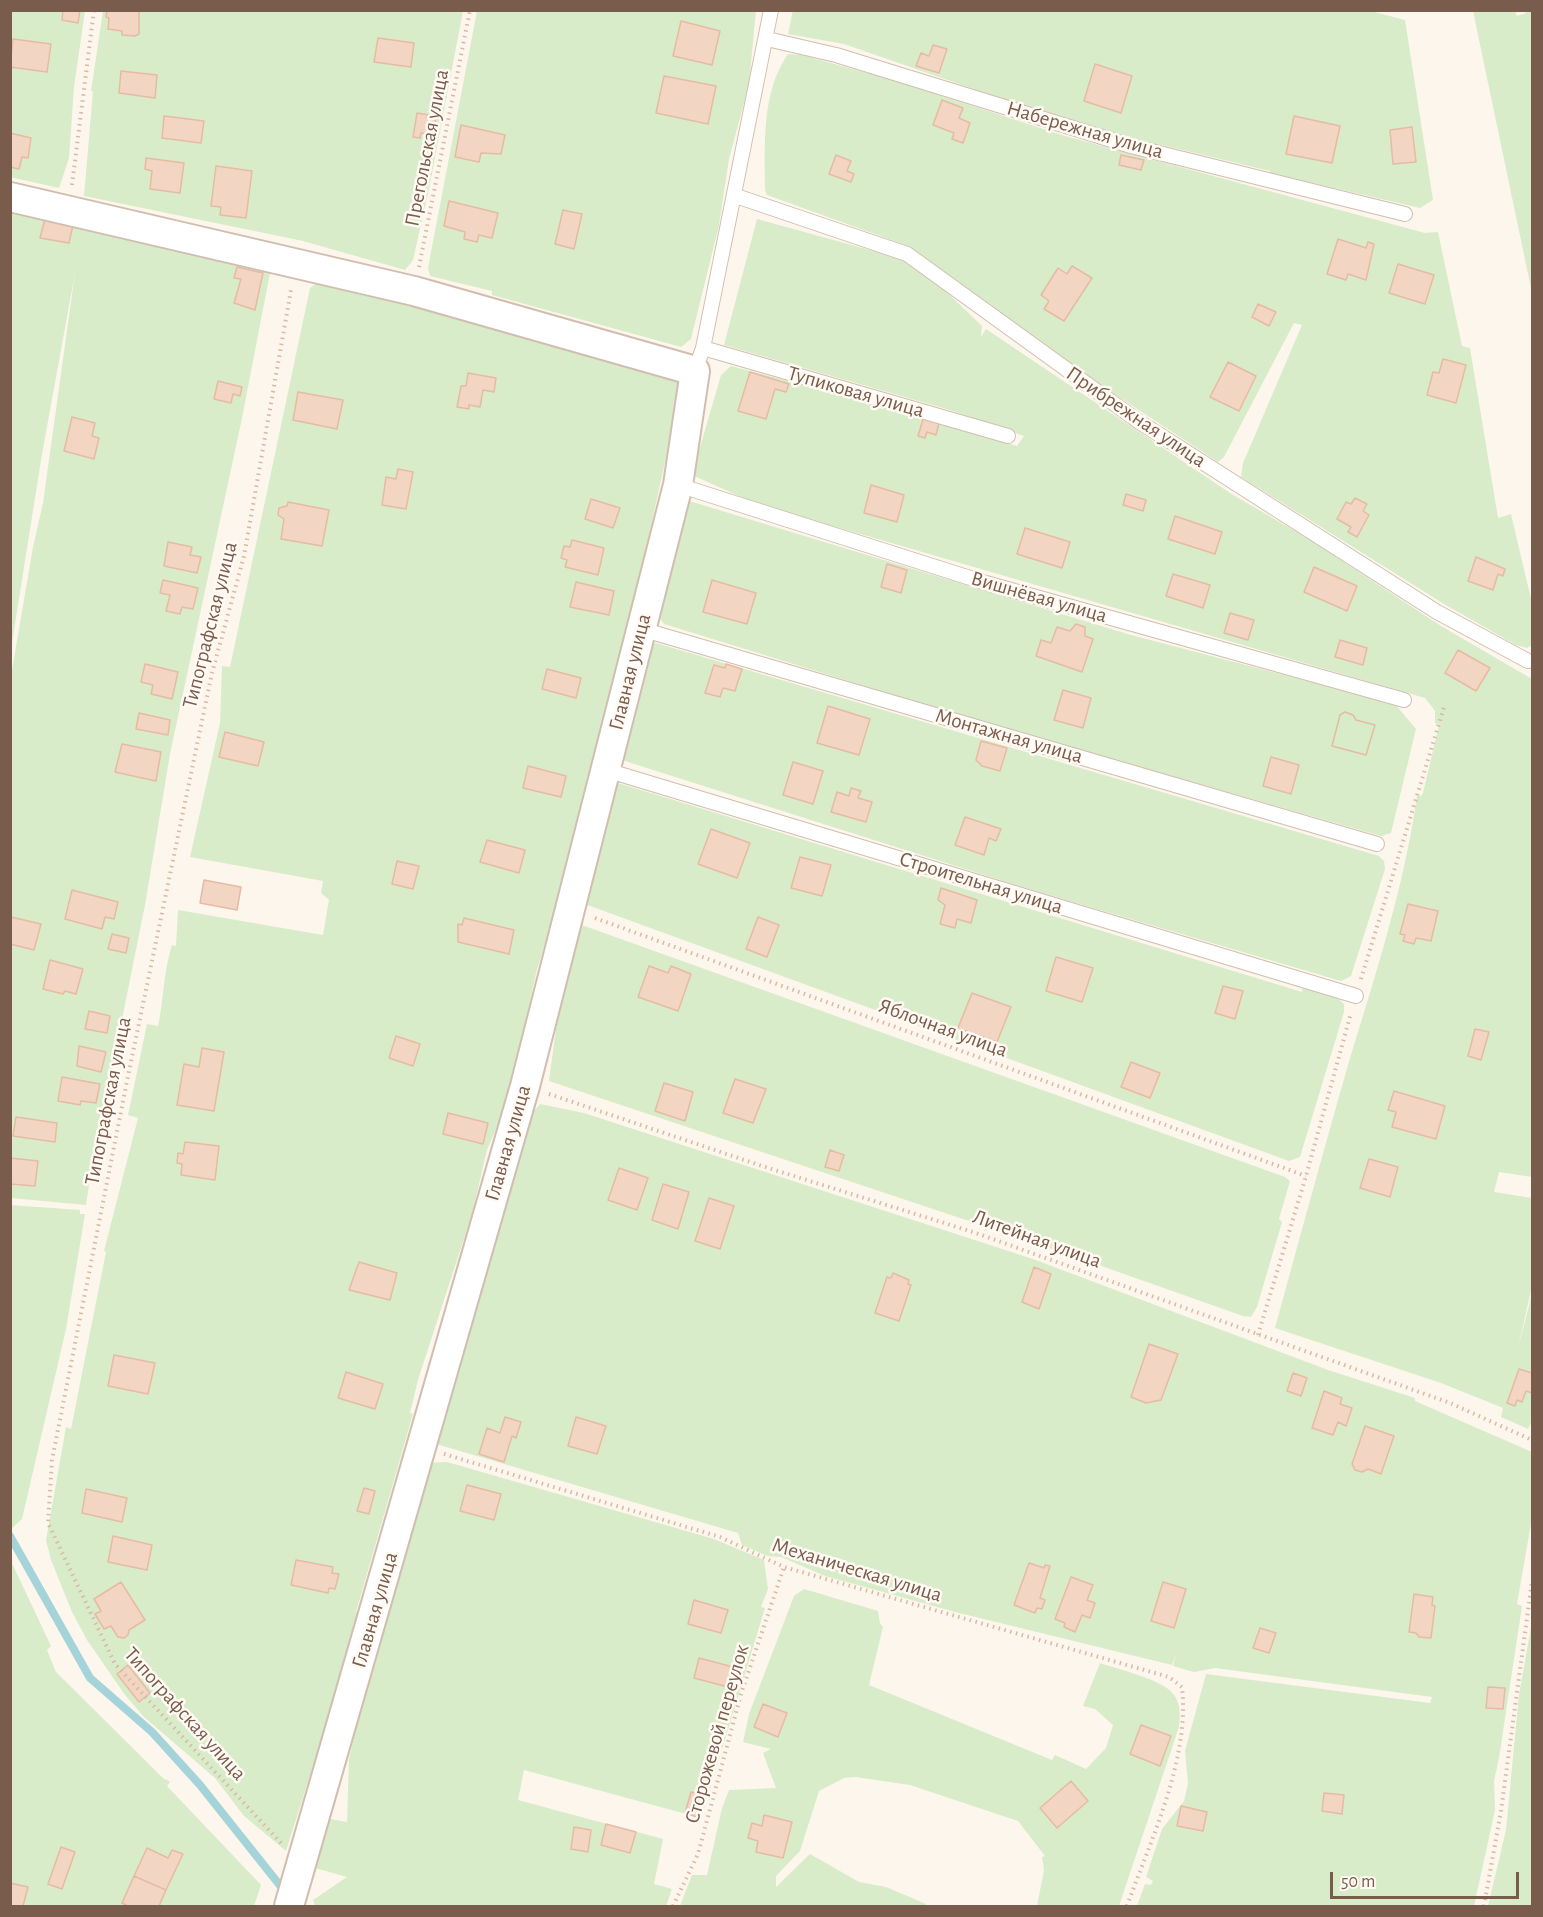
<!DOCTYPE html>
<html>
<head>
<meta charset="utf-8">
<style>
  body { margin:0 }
  #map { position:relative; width:1543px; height:1917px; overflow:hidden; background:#fdf6ec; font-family:"Alegreya Sans",sans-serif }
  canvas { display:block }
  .frame { position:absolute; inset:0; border:12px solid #7a5c4d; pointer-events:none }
  .scale { position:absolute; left:1330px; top:1872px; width:189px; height:27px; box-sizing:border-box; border:3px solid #7a5c4d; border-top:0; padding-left:8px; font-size:18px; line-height:21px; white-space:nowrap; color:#7a5c4d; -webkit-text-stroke:4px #fffaf3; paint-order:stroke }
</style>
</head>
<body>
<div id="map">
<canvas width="1543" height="1917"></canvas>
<div class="frame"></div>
<div class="scale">50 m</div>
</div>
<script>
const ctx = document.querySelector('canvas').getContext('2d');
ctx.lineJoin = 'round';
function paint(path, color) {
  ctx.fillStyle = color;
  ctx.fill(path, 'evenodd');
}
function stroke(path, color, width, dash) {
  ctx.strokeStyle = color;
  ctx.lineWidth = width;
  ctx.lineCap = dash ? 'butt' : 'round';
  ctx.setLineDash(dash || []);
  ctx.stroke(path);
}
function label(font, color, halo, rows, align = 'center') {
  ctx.font = font + ' "Alegreya Sans",sans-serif';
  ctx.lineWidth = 5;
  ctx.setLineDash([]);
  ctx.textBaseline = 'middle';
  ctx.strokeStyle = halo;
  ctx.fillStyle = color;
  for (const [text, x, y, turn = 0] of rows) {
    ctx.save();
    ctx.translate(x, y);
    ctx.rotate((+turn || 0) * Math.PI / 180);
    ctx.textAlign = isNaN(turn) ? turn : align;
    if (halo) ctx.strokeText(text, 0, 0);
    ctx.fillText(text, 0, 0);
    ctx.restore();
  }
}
paint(new Path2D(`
  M793 10 1371 11 1405 20 1433 200 1420 208 1270 173V171L1162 145 1158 146 982 92 844 44 788 34Z
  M11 11H85L74 87 69 158 59 188 10 177Z
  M103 11H463L429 189 413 260 405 270 303 241 84 196 93 91H91Z
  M477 11H756L749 84 729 159 719 225 691 339 681 347 492 295V291L430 276 428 268Z
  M1473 11H1515L1517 16 1526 13 1525 11H1532V293Z
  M788 54 802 55 896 81 1065 136 1425 233 1438 232 1462 346 1470 348 1498 518 1511 514 1532 603V645L1527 648 1516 645 1444 604 1241 477 1243 463 1302 325 1294 323 1224 457 1218 462 1023 334 923 256 905 245 767 195 765 190C765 144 761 93 788 54Z
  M10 212 80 226 270 273 242 418 170 754 145 905 109 1084 99 1120 86 1205 11 1198V676L33 547 43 503 75 273 42 454 11 649Z
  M757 219 899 258 934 280 982 326 981 337 986 329 1230 493 1312 541 1441 626 1532 679V1177L1499 1172 1494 1192 1532 1198V1286L1518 1348 1532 1294V1420L1528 1429 1501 1417 1503 1408 1441 1383 1275 1328C1299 1240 1323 1152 1348 1065 1375 976 1404 888 1417 796H1421L1423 793 1439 725 1435 723V711L1425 698 757 504 692 475 721 375 731 366 872 403 1017 446 1024 436 950 410 724 345Z
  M319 281 672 377 682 384 646 549 550 927 536 973 517 1067 505 1108 487 1150 472 1214 418 1380 410 1413 413 1414 356 1612 358 1613 347 1658 286 1851 244 1816 215 1778 144 1717 125 1695 87 1640 72 1612 51 1560 46 1540 66 1427 71 1429 106 1252 104 1251 138 1118 128 1115 147 1024 158 1026C164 999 163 973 172 945L176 946 178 910 323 935 329 900 321 893 323 881 190 857 220 723 222 666 230 667 310 288Z
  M686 500 1131 635 1395 704 1416 729 1391 833 1381 836 952 713 664 624 659 617 674 563Z
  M656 643 1379 856 1384 861 1385 869 1351 976 1341 981 1022 887 628 762 618 757 648 646Z
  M618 783 1302 992V988L1338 998 1344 1004V1012L1300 1157 1289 1161 582 903 611 787Z
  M579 924 1285 1177 1290 1181 1279 1219 1282 1222 1257 1307 1251 1317 1243 1316 1062 1252 549 1081 562 984Z
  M540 1104 584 1113 1033 1259 1328 1370 1415 1398V1401L1532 1452V1518L1517 1604 1522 1606 1499 1758 1494 1781 1495 1810 1474 1906H1137L1145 1884 1151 1885 1153 1881 1146 1877 1162 1829 1184 1801 1188 1783 1185 1751 1206 1674 1430 1703 1432 1697 1215 1668 1194 1672 1173 1666 1176 1654 1172 1665 955 1612 825 1576 781 1557 767 1556 742 1545 738 1533 433 1443 531 1114Z
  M10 1205 80 1210V1214H85L66 1329 22 1519 11 1529Z
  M447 1462 714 1539 764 1560 768 1589 761 1607 765 1608 701 1818 524 1770 518 1800 663 1839 654 1884 672 1889 666 1906H315L313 1900 347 1877 315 1868 325 1818 347 1822 349 1759 366 1683 425 1463Z
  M10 1559 51 1646 47 1650 56 1672 165 1780 166 1779 170 1782 167 1786 261 1885 254 1906H11Z
  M804 1589 878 1611 880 1623 883 1627 869 1685 1052 1760 1055 1755 1086 1769 1106 1748 1113 1725 1095 1709 1083 1706 1100 1663C1117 1669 1165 1680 1174 1695 1181 1704 1180 1717 1179 1727L1119 1906H1037L1044 1870 1042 1857 1045 1856 1018 1821 910 1785 855 1777 844 1778 819 1791 800 1851 776 1876V1887L810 1854 859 1882 886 1887 926 1904 925 1906H680L692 1875H707L722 1808 729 1790 776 1788 763 1753 771 1749 743 1742 749 1714 794 1596Z
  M1532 1621V1906H1488L1506 1830 1519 1695Z`), '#d8ecc9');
stroke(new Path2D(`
  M10 1536 90 1678 152 1732 200 1785 286 1893`), '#a5d3da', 8);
const building = new Path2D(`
  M63 10H80L78 23 62 20Z
  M107 10H139V34L135 36 122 35V31L108 29 109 18 106 17Z
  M681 21 720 31 712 65 673 56Z
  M378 38 414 43 411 67 374 62Z
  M13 39 51 44 47 72 10 67Z
  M933 45 947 49 939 73 916 66 921 53 929 56Z
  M1095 64 1132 76 1121 113 1084 101Z
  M121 71 157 75 155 98 119 93Z
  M664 76 716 86 708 124 656 113Z
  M942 100 963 108 959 118 970 123 963 143 952 139 954 133 933 125Z
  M417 113 436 116 433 135 421 133 420 138 413 137Z
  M164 116 204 121 201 143 162 138Z
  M1294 116 1340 126 1332 163 1286 154Z
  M461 125 505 135 501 154 481 153 479 162 455 157Z
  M1412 127 1416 162 1393 164 1390 130Z
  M10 133 31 138 28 158 22 157 19 169 10 167Z
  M836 155 851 161 847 171 854 174 851 182 829 174Z
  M1121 155 1144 160 1141 170 1119 165Z
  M146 158 184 163 180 193 150 189 152 171 145 169Z
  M216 166 252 171 246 218 220 215 221 207 211 206Z
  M449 201 498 213 492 238 479 235 477 242 464 239 465 232 444 226Z
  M563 210 582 214 574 249 555 244Z
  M45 219 73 225 69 243 40 238Z
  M1338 239 1366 248 1368 242 1374 244 1366 280 1348 274 1346 280 1327 274Z
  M1398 264 1434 275 1425 304 1389 293Z
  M1072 266 1092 278 1064 321 1044 309 1049 301 1041 295 1058 268 1067 274Z
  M237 267 263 273 255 310 234 303 241 279 234 278Z
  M1258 304 1276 312 1269 326 1252 317Z
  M1443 359 1466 365 1456 403 1427 395 1433 372 1439 373Z
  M1228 362 1256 376 1239 411 1210 397Z
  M750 372 789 384 786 392 775 389 766 419 738 411Z
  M468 373 496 378 494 392 483 390 480 407 469 405V409L457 407 461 386H466Z
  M218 381 242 387 240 396 233 394 231 403 214 399Z
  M298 392 343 400 337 429 293 420Z
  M72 417 95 423 92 436 99 438 94 459 64 451Z
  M923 419 939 423 936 435 927 432 925 438 918 436Z
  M398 469 413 472 406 509 382 505 386 477 396 479Z
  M871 485 904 495 897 522 864 513Z
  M1126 494 1146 500 1143 511 1123 505Z
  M1355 498 1367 504 1363 511 1369 515 1357 537 1348 532 1351 527 1337 519 1346 502 1351 504Z
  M591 499 620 508 613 528 585 519Z
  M288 502 329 510 322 546 281 539 284 519 278 515 279 508 287 506Z
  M1175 516 1222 532 1215 554 1168 539Z
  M1025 528 1070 542 1062 568 1017 554Z
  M572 540 604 548 598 575 565 567 567 560 561 558 564 546 570 547Z
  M168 542 192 547 190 555 201 557 197 573 164 566Z
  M1476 557 1505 569 1503 576 1498 574 1493 590 1468 581Z
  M887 564 907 570 901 593 881 587Z
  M1314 567 1357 586 1347 611 1304 592Z
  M1173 574 1210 585 1203 608 1166 596Z
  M163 580 198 588 193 609 182 607 180 614 166 611 170 595 160 593Z
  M712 580 756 593 747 624 703 612Z
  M576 582 614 591 609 615 570 607Z
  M1230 613 1254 620 1248 640 1224 633Z
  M1076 624 1085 627V636L1093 639 1082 672 1036 656 1041 640 1051 643 1057 627 1070 631Z
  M1340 640 1367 648 1363 665 1335 657Z
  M1458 650 1490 668 1476 691 1445 673Z
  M145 664 178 672 172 699 151 694 153 685 141 682Z
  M726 664 742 669 735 691 723 688 720 697 705 693 714 665 725 668Z
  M547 669 581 678 576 698 542 689Z
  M1063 690 1091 698 1083 728 1054 720Z
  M828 706 870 719 859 755 817 743Z
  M1345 712 1353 715 1356 720 1375 725 1366 755 1332 746 1340 715Z
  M1345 712 1353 715 1356 720 1375 725 1366 755 1332 746 1340 715Z
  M139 713 170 720 168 735 136 729Z
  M225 732 264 742 258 766 219 757Z
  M981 741 1007 748 1000 771 982 766 976 760Z
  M122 744 161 752 156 781 115 772Z
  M1271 757 1299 765 1291 794 1263 786Z
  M793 762 823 771 813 804 783 795Z
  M528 766 566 776 561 797 523 788Z
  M851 788 861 791 858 798 872 802 866 822 831 812 837 792 849 796Z
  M965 817 1001 829 996 841 989 838 984 855 955 845Z
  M711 829 750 843 737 878 698 864Z
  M487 840 525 850 519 873 480 862Z
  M800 857 831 865 822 896 791 888Z
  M397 861 419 866 413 889 392 884Z
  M204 880 241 887 237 910 200 903Z
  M941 888 977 900 971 923 957 919 955 928 940 924 945 905 938 900Z
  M72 890 118 902 114 919 105 917 102 929 65 919Z
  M1408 904 1438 911 1431 941 1416 938 1414 944 1403 941 1405 935 1400 934Z
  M11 917 41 924 34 950 10 944Z
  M758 917 779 925 767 957 746 949Z
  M464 918 514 930 509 954 458 942V924L462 925Z
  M112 934 129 938 126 953 108 949Z
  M1056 957 1093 968 1082 1002 1046 991Z
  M50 960 83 969 76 994 65 991 63 994 43 989Z
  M649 966 668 973 671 966 691 974 678 1011 638 997Z
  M1223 986 1243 991 1235 1019 1215 1013Z
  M972 993 1011 1007 997 1042 958 1028Z
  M89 1011 110 1016 107 1033 85 1029Z
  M1475 1029 1489 1032 1481 1060 1468 1056Z
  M396 1036 420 1044 413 1066 389 1058Z
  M79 1046 106 1052 101 1072 77 1066Z
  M202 1048 224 1052 214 1111 177 1105 184 1064 199 1067Z
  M1131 1062 1160 1073 1150 1098 1121 1087Z
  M62 1077 100 1084 96 1103 81 1101 80 1105 58 1101Z
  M735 1079 766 1089 753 1123 723 1113Z
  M664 1083 693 1092 685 1121 655 1111Z
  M1394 1091 1445 1106 1436 1139 1392 1127 1396 1112 1388 1110Z
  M448 1113 488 1123 483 1144 443 1134Z
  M16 1117 57 1123 55 1142 13 1136Z
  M185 1142 219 1146 215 1180 181 1175 182 1164 177 1163 178 1153 183 1154Z
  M830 1150 844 1155 839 1171 825 1167Z
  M10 1158 38 1161 35 1186 10 1184Z
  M1369 1159 1398 1167 1390 1197 1360 1188Z
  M619 1168 648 1178 637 1210 608 1200Z
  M663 1184 689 1192 678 1229 652 1220Z
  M709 1198 734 1206 720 1249 695 1241Z
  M359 1262 397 1273 390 1300 349 1290Z
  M1034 1267 1051 1274 1039 1309 1022 1302Z
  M893 1273 909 1280 908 1284 911 1285 899 1321 875 1313 887 1277 891 1278Z
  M1149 1344 1178 1354 1161 1400 1146 1403 1131 1397Z
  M114 1355 155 1363 148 1394 108 1386Z
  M1519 1369 1532 1373V1393L1526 1391 1522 1402 1517 1400 1515 1406 1507 1403Z
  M346 1372 383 1384 375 1409 338 1398Z
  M1293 1373 1307 1378 1301 1396 1287 1391Z
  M1324 1391 1342 1398 1340 1404 1352 1408 1346 1426 1338 1422 1333 1435 1312 1428Z
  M505 1417 521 1422 516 1438 512 1436 504 1462 479 1454 487 1428 500 1433Z
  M576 1417 606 1426 597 1454 568 1446Z
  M1365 1426 1394 1436 1381 1474 1368 1469 1362 1472 1355 1470 1352 1464Z
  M467 1485 501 1494 494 1520 460 1511Z
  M364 1488 375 1491 369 1514 357 1511Z
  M86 1489 127 1498 122 1522 82 1513Z
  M113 1536 152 1545 147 1570 108 1562Z
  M296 1560 333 1567 332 1573 339 1574 335 1589 329 1588 328 1593 291 1585Z
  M1029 1563 1044 1568 1045 1565 1050 1566 1040 1598 1045 1600 1042 1609 1037 1608 1035 1613 1014 1605Z
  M1071 1577 1093 1585 1087 1600 1095 1603 1090 1618 1082 1615 1075 1632 1064 1627 1065 1623 1055 1619Z
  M121 1582 145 1620 129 1630 128 1635 124 1638 118 1637 111 1626 104 1629 95 1614 101 1611 94 1599Z
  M1163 1582 1186 1589 1174 1628 1151 1621Z
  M1414 1594 1433 1597 1432 1605 1435 1606 1431 1638 1419 1637 1416 1633 1409 1632Z
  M694 1600 728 1610 721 1633 688 1624Z
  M1260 1628 1276 1633 1269 1653 1253 1648Z
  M699 1658 733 1667 728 1687 694 1678Z
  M128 1665 150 1693 139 1702 117 1674Z
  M1488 1687 1505 1688 1503 1709 1486 1708Z
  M763 1704 787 1713 778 1737 754 1727Z
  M1141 1725 1171 1736 1160 1766 1130 1754Z
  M1071 1781 1088 1801 1057 1828 1040 1808Z
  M691 1792 702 1795 697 1817 685 1813Z
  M1324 1793 1344 1795 1342 1814 1322 1811Z
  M1181 1806 1207 1812 1203 1831 1177 1826Z
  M764 1815 792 1822 783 1858 756 1852 758 1841 748 1838 752 1823 762 1826Z
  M606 1824 636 1832 630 1853 601 1845Z
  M574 1827 591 1830 588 1852 571 1849Z
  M61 1847 75 1852 62 1889 48 1884Z
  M147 1848 168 1858 172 1850 183 1854 166 1890 134 1876Z
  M134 1876 166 1890 159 1906H128L122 1903Z
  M10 1883 28 1887 23 1906H10Z`);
paint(building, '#f3d5c3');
stroke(building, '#e6bba3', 1.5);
const lane = new Path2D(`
  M767 39 836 55 1131 146 1405 214
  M736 196 907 254 1138 421 1437 612 1528 661
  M703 348 1008 436
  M695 371 703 348 771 10
  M678 485 986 583 1404 700
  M641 629 1377 844
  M606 770 1356 996`);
const street = new Path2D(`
  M10 197 414 291 695 371 678 485 525 1086 289 1906`);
stroke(lane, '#d1beb0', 16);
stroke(street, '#d1beb0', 32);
stroke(new Path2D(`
  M72 185 94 10
  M419 267 470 10
  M595 918 1306 1176
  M1361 979 1445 704
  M549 1094 762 1166 976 1233 1450 1403 1532 1440
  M1258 1335 1306 1176 1351 1013
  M444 1454 720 1537 784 1567 1169 1677 1182 1687C1190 1759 1151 1839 1127 1906
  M281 1843 115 1664 48 1523 52 1460 128 1076 212 673 244 556 291 290
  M673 1906 698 1854 741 1694 784 1567
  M1484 1906 1501 1811 1532 1581`), '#d9b8a5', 4, [1.5, 4.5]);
stroke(lane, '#fff', 14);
stroke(street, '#fff', 28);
label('21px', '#7a5c4d', '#fffaf3', [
  ["Набережная улица",1085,130,16],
  ["Прегольская улица",427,148,-79],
  ["Тупиковая улица",856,392,16],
  ["Прибрежная улица",1136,417,34],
  ["Вишнёвая улица",1039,597,16],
  ["Типографская улица",210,625,-76],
  ["Главная улица",630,672,-76],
  ["Монтажная улица",1009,736,16],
  ["Строительная улица",981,883,17],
  ["Яблочная улица",943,1028,20],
  ["Типографская улица",108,1101,-79],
  ["Главная улица",508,1143,-74],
  ["Литейная улица",1037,1239,20],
  ["Механическая улица",857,1570,17],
  ["Главная улица",375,1610,-74],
  ["Типографская улица",185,1714,48],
  ["Сторожевой переулок",717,1734,-74]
]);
</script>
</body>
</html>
